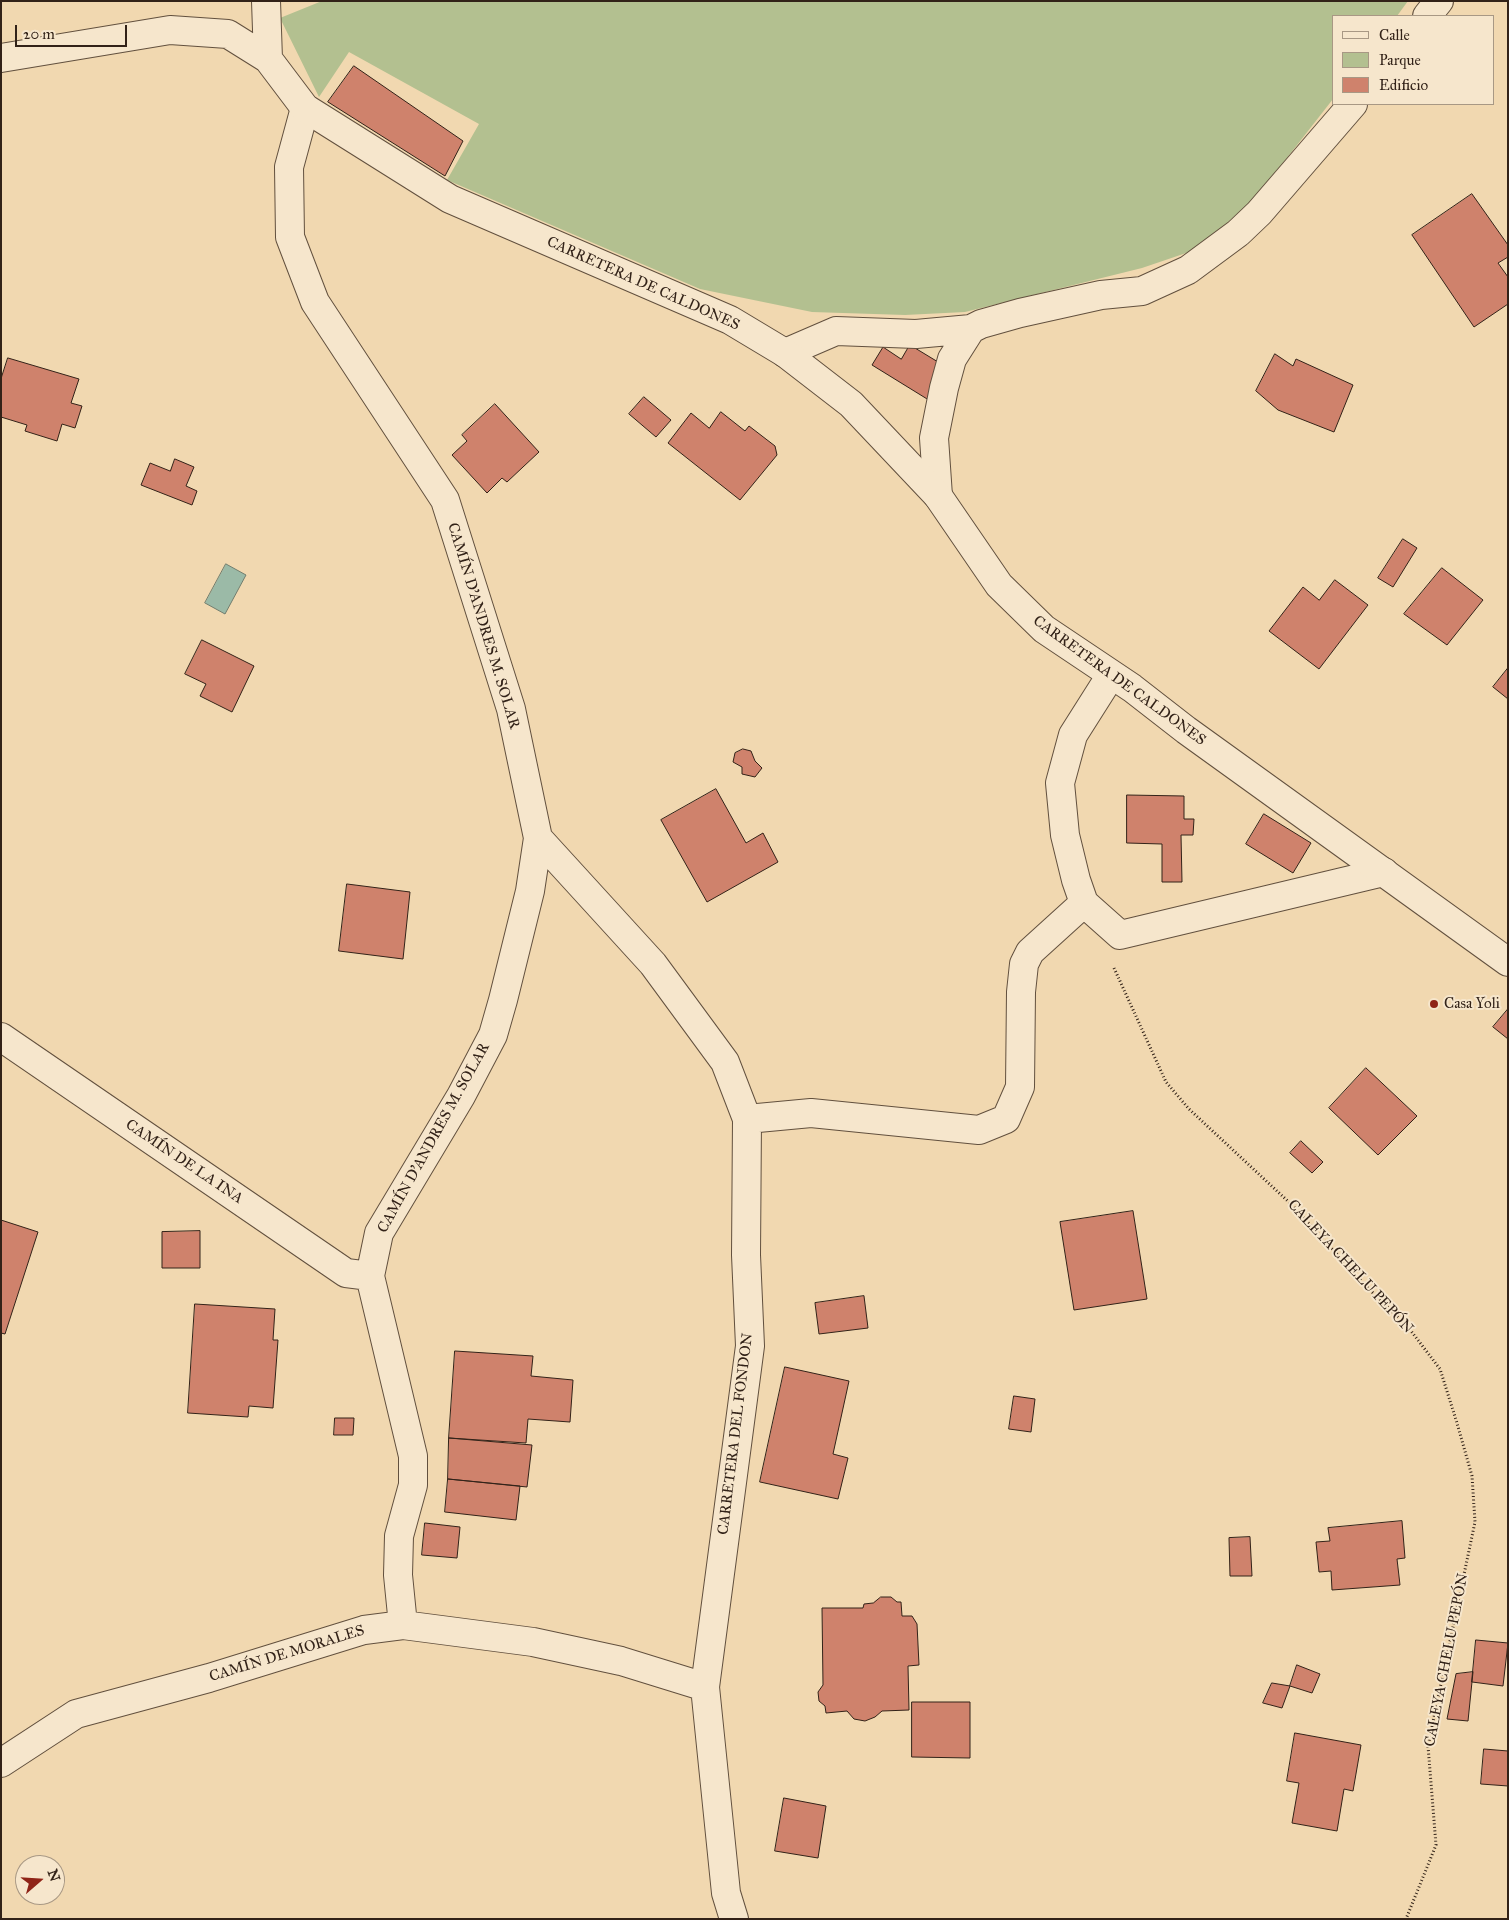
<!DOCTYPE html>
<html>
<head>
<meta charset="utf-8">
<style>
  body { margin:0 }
  #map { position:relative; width:1509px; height:1920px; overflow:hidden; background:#f1d8b0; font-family:"IM FELL Great Primer",serif }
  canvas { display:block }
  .frame { position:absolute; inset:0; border:2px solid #322218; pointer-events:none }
  .legend { position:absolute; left:1332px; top:15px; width:162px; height:90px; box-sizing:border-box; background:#f6e6cc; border:1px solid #a89884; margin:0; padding:6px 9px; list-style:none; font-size:15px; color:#322218 }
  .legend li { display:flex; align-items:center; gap:10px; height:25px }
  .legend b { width:25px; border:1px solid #a89884 }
  .north { position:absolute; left:15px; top:1855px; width:50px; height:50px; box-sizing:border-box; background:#f6e6cc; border:1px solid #a89884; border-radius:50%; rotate:71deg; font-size:14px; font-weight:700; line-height:20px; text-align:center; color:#322218 }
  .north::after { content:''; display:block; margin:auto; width:18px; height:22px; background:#8f2418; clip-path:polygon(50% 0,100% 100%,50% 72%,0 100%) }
  .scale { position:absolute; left:15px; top:25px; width:112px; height:22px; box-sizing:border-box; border:2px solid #322218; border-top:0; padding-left:6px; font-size:15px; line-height:18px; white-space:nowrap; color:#322218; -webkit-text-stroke:4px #f6e6cc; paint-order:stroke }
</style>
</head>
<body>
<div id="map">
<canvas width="1509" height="1920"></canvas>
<div class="frame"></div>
<ul class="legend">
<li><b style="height:6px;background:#f6e6cc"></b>Calle</li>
<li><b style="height:14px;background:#b3c090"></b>Parque</li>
<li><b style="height:14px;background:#cf826c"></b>Edificio</li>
</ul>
<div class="north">N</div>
<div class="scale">20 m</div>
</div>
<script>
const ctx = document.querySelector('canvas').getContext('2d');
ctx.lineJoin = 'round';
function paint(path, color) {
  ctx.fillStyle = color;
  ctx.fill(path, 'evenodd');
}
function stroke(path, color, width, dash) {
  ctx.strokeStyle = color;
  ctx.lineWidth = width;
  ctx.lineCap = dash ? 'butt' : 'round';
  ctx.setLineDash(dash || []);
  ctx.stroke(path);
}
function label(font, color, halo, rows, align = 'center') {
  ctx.font = font + ' "IM FELL Great Primer",serif';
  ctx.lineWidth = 4;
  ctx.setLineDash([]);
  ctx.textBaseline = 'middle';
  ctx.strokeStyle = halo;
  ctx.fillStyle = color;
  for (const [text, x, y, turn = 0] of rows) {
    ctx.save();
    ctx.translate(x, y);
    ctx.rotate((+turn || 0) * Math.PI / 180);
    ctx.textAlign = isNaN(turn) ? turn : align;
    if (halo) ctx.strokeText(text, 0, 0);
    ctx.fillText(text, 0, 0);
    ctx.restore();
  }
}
paint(new Path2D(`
  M322 1H1408L1397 16H1333V99L1283 163 1247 206 1195 250 1142 268 965 312 905 315 812 312 700 289 447 180 479 124 349 52 319 97 280 18Z`), '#b3c090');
const water = new Path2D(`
  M226 564 246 575 225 614 205 603Z`);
paint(water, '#9bbaa7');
stroke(water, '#717d6e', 1);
const building = new Path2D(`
  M354 66 463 141 445 176 328 102Z
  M1472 194 1508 245V257L1498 263 1508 277V304L1474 327 1412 235Z
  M910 345 943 365 932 402 872 365 883 347 901 359Z
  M1275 354 1293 366 1296 359 1353 385 1334 432 1278 410 1256 391Z
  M8 358 79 379 71 403 82 406 75 428 62 424 57 441 25 431 27 425 1 417V379Z
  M644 397 671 420 656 437 629 414Z
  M495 404 539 452 507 482 502 478 487 493 452 455 467 441 462 435Z
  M721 412 745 431 749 426 775 446 777 455 740 500 668 443 691 413 709 428Z
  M175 459 194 467 186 486 197 491 192 505 141 485 150 463 170 471Z
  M1403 539 1417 548 1393 587 1378 578Z
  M1442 568 1483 600 1447 645 1404 614Z
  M1335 580 1368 605 1319 669 1269 631 1303 587 1319 600Z
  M202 640 254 666 232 712 200 696 206 684 185 674Z
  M1508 668V699L1493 687Z
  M743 749 751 751 755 761 762 768 755 777 742 774V767L733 762 735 753Z
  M716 789 746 843 763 833 778 862 707 902 661 820Z
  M1127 795 1184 796V819H1194L1193 835H1181L1182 882H1162V844L1127 843Z
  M1264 814 1311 843 1293 873 1246 844Z
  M347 884 410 892 403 959 339 951Z
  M1508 1009V1039L1493 1027Z
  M1366 1068 1417 1116 1378 1155 1329 1108Z
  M1301 1141 1323 1162 1312 1173 1290 1153Z
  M1133 1211 1147 1299 1074 1310 1060 1222Z
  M1 1220 38 1232 5 1334 1 1333Z
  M200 1231V1268H162V1232Z
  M864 1296 868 1328 819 1334 815 1303Z
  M195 1304 275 1309 273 1340H278L273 1408 249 1406 248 1417 188 1413Z
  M455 1351 533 1356 531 1376 573 1380 570 1422 528 1419 526 1443 449 1438Z
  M785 1367 849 1381 833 1454 848 1458 838 1499 760 1482Z
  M1014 1396 1035 1399 1031 1432 1009 1429Z
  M335 1418H354L353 1435H334Z
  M449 1438 532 1445 527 1487 448 1479Z
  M448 1479 520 1486 516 1520 445 1512Z
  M1402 1521 1405 1558 1397 1559 1400 1585 1332 1590 1331 1571 1319 1572 1316 1542 1330 1541 1328 1528Z
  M425 1523 460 1527 457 1558 422 1555Z
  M1250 1537 1252 1576H1230L1229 1538Z
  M881 1597H891L897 1602H901L902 1616H912L917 1624 919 1665 908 1666 909 1710 882 1711 875 1717 865 1721 854 1719 847 1711 826 1713 825 1706 819 1701 818 1692 823 1685 822 1608H863L864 1604 873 1603Z
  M1476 1640 1508 1643 1503 1686 1472 1682Z
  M1297 1665 1320 1674 1312 1693 1290 1686Z
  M1473 1672 1468 1721 1447 1719 1456 1674Z
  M1272 1683 1290 1686 1282 1708 1263 1703Z
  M912 1702H970V1758L912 1757Z
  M1295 1733 1361 1745 1353 1791 1344 1789 1337 1831 1292 1823 1299 1783 1287 1781Z
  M1484 1749 1508 1751V1786L1481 1784Z
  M784 1798 826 1806 818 1858 775 1851Z`);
paint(building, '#cf826c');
stroke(building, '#322218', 1);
const minor = new Path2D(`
  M1427 16 1439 1
  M305 108 289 167 290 237 315 302 445 500 511 709 538 838 530 891 503 1000 493 1035 461 1096 379 1233 370 1276 413 1456V1485L399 1536 398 1575 403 1625
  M785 353 836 331 916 334 971 329 981 324 1020 313 1101 295 1142 291 1188 270 1238 233 1259 213 1353 104
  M938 496 934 438 944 388 952 359 971 329
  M538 838 653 964 725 1062 747 1119 746 1255 750 1346 705 1687 726 1893 734 1919
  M1084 903 1076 880 1065 835 1060 783 1073 735 1111 675
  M1 1037 346 1273 370 1276
  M747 1119 811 1113 979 1130 1006 1119 1020 1087 1021 992 1024 964 1030 952 1084 903 1120 935 1384 872
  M1 1763 76 1714 209 1678 364 1630 403 1625 533 1642 621 1661 705 1687`);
const tertiary = new Path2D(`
  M266 1 268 59
  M1 58 170 30 228 34 268 59 305 108 450 199 730 320 785 353 851 404 938 496 999 585 1044 629 1132 688 1186 730 1508 962`);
stroke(minor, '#62503e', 30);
stroke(tertiary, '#62503e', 30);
stroke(new Path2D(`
  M1114 968 1166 1082 1189 1109 1292 1205 1368 1288 1408 1327 1440 1369 1457 1423 1472 1476 1475 1522 1428 1746 1436 1845 1406 1919`), '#322218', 3, [1, 2.5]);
stroke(minor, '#f6e6cc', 28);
stroke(tertiary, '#f6e6cc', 28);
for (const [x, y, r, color] of [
  [1434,1004,5,"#8f2418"]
]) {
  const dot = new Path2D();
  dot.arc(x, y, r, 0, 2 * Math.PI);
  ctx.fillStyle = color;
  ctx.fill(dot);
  stroke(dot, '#f6e6cc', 2);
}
label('15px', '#322218', '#f6e6cc', [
  ["CARRETERA DE CALDONES",643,284,24],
  ["CAMÍN D'ANDRES M. SOLAR",483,626,73],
  ["CARRETERA DE CALDONES",1119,681,36],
  ["CAMÍN D'ANDRES M. SOLAR",434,1138,-61],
  ["CAMÍN DE LA INA",184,1162,34],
  ["CALEYA CHELU PEPÓN",1350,1267,47],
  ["CARRETERA DEL FONDON",736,1434,-83],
  ["CAMÍN DE MORALES",287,1654,-17],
  ["CALEYA CHELU PEPÓN",1447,1660,-79]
]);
label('15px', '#322218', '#f6e6cc', [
  ["Casa Yoli",1444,1004]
], 'left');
</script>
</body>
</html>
